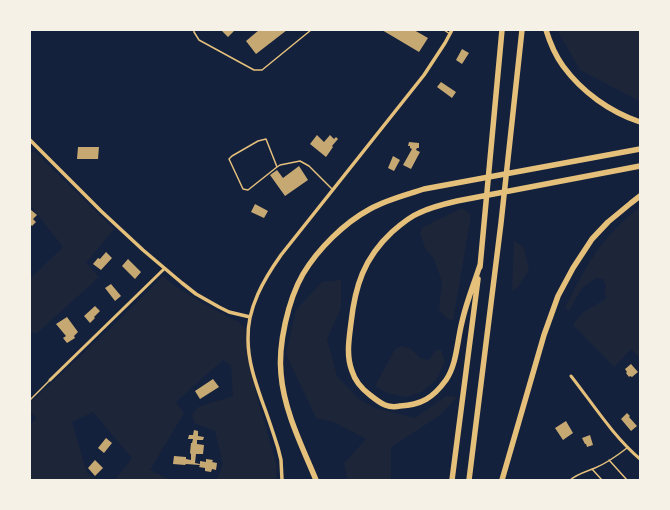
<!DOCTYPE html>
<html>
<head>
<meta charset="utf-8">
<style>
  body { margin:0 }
  #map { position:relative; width:670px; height:510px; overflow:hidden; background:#14213d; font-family:Manrope,sans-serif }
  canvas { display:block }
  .frame { position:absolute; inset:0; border:31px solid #f6f1e7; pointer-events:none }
</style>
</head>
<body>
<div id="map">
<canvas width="670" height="510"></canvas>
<div class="frame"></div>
</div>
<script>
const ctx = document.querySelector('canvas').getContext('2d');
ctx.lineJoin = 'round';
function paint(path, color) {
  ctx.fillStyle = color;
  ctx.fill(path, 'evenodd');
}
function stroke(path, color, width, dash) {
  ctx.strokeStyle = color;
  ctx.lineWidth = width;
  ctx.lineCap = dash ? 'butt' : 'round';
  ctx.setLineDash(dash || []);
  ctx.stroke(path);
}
paint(new Path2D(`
  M557 30H640V101L622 92 580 70Z
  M34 151 114 229 86 263 99 277 36 334 30 331V279L63 247 30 205V155Z
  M640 207V358L631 349 614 367 573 325 582 313 607 298 604 294 606 287 603 279 596 278 582 288 569 311 565 308C579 279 594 250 617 227 624 220 632 213 640 207Z
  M462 208 471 215 453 321 444 316 439 309 442 282 434 259 425 248 420 233 423 227Z
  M514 240 524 248 529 270 518 287 512 291Z
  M163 276 175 286 209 307 239 322 245 330 256 394 277 466 276 480H217L223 464 215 431 194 423 192 414 198 407 233 396 231 365 223 360 176 402 184 413 150 470 171 480H115L132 458 93 412 72 422 87 473 97 480H30V425L36 418 30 411V403L121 318Z
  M341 280V308L327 339 337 376 359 399 375 408 415 418 446 396 457 397 439 416 391 447V480H348L344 463 366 439 334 422 316 418 286 354 296 310 322 282Z
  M402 346 411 349 420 358 429 360 436 350H441L445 361 436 380 422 392 406 397 387 393 375 386 395 349Z`), '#1d2539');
paint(new Path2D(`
  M221 30H235L228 37Z
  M259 30H287L256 54 246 41Z
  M382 30H414L428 38 419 52Z
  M462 49 469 53 462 64 456 60Z
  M441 82 456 92 452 98 437 87Z
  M317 135 324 142 330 135 334 139 336 137 338 139 332 146 333 147 326 157 310 144Z
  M409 142 419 143V148H417L416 150 420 152 411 169 403 165 412 149 410 148V146H408Z
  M78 147H99L98 159H77Z
  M393 156 400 160 394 171 388 168Z
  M299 166 308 180 285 196 270 175 277 170 283 178Z
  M255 204 268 211 264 218 251 212Z
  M30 209 37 215 33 219 36 222 32 226 30 224Z
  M106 252 112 258 101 270 93 264 98 258 100 259Z
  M128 259 141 272 135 279 122 266Z
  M111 284 121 296 115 301 105 288Z
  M95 306 100 311 94 317 95 318 90 323 84 316Z
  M67 317 78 332 74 336 75 338 67 343 63 338 66 336 56 324Z
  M631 364 638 372 632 377 630 376 629 377 626 373 627 372 625 369Z
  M213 379 219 387 200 399 195 391Z
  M627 413 630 416 629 417 637 426 631 431 621 419Z
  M566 421 573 433 563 440 555 428Z
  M194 430 198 431V436L204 437 203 440H197V444L204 445 203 454H196L195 463 200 464V461L206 462V459L213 460 212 462 217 463 216 470 212 469 211 472 205 471V468L199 467 200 465 186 464 185 465 173 464 174 456 186 457V459L191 460V454L190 453 191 443H192L193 439H188L189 435H193Z
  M590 435 593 445 587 447 586 444H585L582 438Z
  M106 438 112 443 104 453 98 448Z
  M95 460 103 468 95 476 88 468Z`), '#c6a872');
stroke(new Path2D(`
  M194 30V32L199 40 254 70H262L311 30
  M444 30 450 34
  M277 167 266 139 258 141 232 156 229 159 243 189 248 190 277 167 280 165 300 161 309 166 333 190
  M30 400 50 380
  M609 460 627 480
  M592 469 602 480
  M570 480C579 473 586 472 595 468 607 463 618 455 627 448`), '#e5c07b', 1.5);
stroke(new Path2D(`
  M571 376C593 404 613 436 640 459
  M50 380 164 269`), '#e5c07b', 3);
stroke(new Path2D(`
  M30 140 101 211 143 250 182 283 196 294 219 307 229 312 250 317
  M282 480 281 460 278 448C273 432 268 417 262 401 255 381 248 361 248 339 247 308 264 279 281 255L424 75 445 43 452 30`), '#e5c07b', 3.5);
stroke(new Path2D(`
  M546 30C550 43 555 55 563 66 582 92 610 112 640 122
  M480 265C474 284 466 303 462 322 457 341 457 364 446 380 433 398 421 405 400 406 395 407 390 407 385 405 380 403 375 399 370 395 362 389 355 381 352 371 346 356 349 339 351 323 355 286 364 258 392 232 400 225 409 217 419 213 431 207 444 204 457 201L640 166
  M480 267 502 30
  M316 480C302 446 284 411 281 374 278 345 288 300 303 274 318 249 344 223 370 209 386 200 406 195 424 189L640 149
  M452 480 478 279
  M469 480 501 223 522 30
  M502 480 544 335 558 296 573 268 592 239 608 222 631 203 640 196`), '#e5c07b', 5.5);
</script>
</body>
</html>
